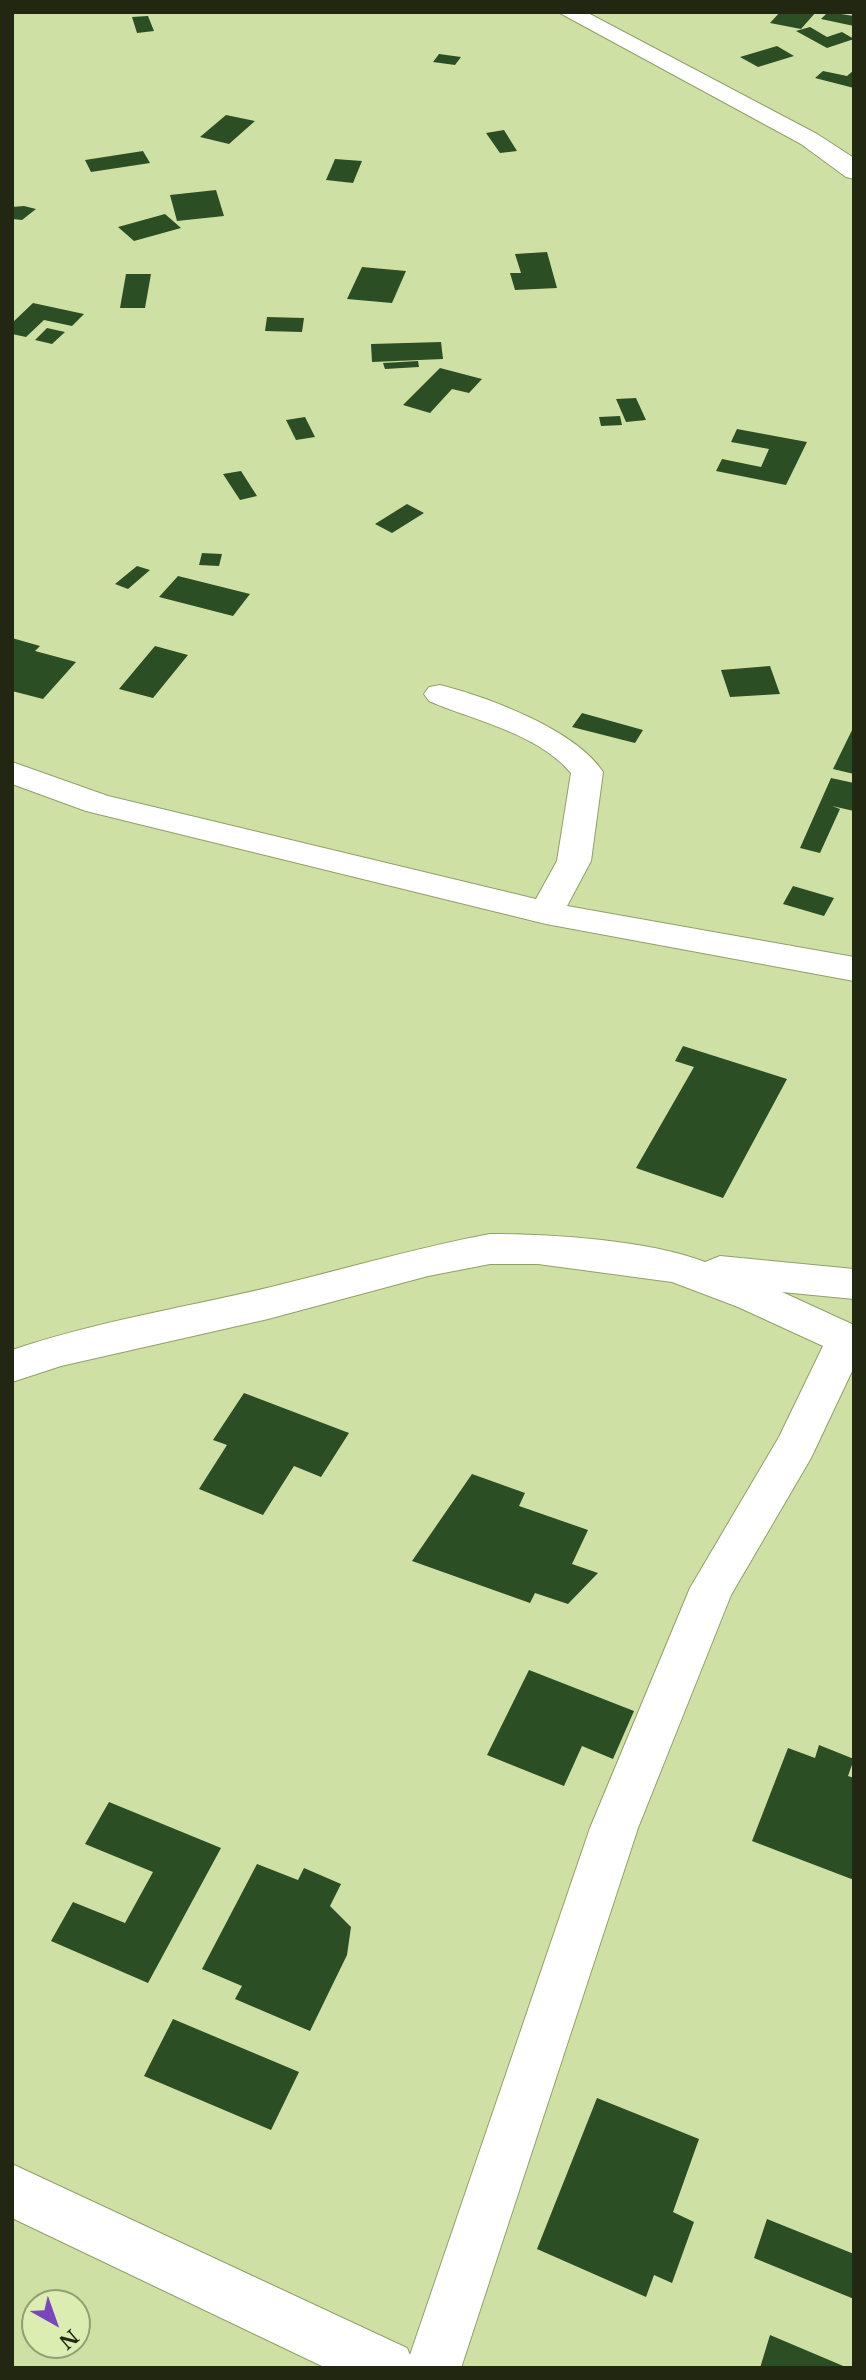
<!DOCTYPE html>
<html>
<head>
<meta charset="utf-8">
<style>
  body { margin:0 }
  #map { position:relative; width:866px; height:2380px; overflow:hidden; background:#cfe0a5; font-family:"Libre Baskerville",serif }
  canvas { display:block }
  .frame { position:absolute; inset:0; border:14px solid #212710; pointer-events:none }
  .north { position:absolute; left:21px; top:2289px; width:70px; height:70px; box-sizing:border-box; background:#dcedb2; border:2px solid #919e71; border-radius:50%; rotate:140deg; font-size:19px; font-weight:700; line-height:28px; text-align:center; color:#212710 }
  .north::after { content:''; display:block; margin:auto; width:24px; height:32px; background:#7b46bd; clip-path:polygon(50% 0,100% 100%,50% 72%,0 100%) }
</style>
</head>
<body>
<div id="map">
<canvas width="866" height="2380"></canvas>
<div class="frame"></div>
<div class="north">N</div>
</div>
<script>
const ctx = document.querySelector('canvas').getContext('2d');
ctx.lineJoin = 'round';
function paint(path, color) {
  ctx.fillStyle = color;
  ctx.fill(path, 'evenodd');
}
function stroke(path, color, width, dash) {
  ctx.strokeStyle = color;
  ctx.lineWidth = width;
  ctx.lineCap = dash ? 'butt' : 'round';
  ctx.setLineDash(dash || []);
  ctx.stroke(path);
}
paint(new Path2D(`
  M780 12H816L801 29 770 23Z
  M828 12 854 16V26L821 19Z
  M148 16 154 31 137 33 132 17Z
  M810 27 827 37 842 32 854 39 827 48 796 31Z
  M777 46 794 56 758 67 740 57Z
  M439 54 461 57 455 65 433 62Z
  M854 70V88L815 78 823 71 847 76Z
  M226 115 255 121 229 144 200 137Z
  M504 130 517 151 500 153 486 133Z
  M143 151 150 163 91 172 85 160Z
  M335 159 362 161 353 183 326 180Z
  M216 190 224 216 177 221 170 195Z
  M24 206 36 209 22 220 12 219V207Z
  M165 214 181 228 134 241 118 227Z
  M547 252 557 288 515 290 510 273H521L515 254Z
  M362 267 406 271 392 303 347 299Z
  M126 274H151L145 308H120Z
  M33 303 84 314 72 326 44 320 26 337 12 334V323Z
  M267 317 304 318 302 332 265 331Z
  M47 328 65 332 52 344 35 340Z
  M441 342 443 359 372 362 371 344Z
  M418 361 419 367 385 369 383 363Z
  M440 368 482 379 469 393 452 389 430 413 403 405Z
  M636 398 646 420 626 422 616 399Z
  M620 416 622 425 601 426 599 417Z
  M305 417 315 437 296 440 286 420Z
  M737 429 807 442 786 485 716 471 722 459 761 467 769 449 731 442Z
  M241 471 257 496 240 500 223 474Z
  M407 504 424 513 392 533 375 524Z
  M202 553 222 554 219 566 199 565Z
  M137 566 150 570 128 589 115 584Z
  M178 576 250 594 233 616 159 597Z
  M12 638 40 646 35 651 76 662 43 699 12 691Z
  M155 646 188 655 153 698 119 689Z
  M770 666 780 694 730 697 721 670Z
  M582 713 643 730 635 743 572 727Z
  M854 726V774L833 769Z
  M831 778 854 783V811L832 806 840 809 820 853 800 848Z
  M793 886 834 898 824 916 783 904Z
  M683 1046 787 1079 723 1198 636 1168 694 1067 675 1061Z
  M244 1393 349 1433 321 1477 294 1466 263 1515 199 1489 227 1445 213 1440Z
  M472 1474 525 1493 519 1506 588 1530 572 1564 598 1573 568 1604 535 1593 530 1603 412 1561Z
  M529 1670 634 1711 613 1759 582 1746 564 1786 487 1755Z
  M819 1745 854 1759 848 1776 854 1778V1880L752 1841 788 1748 815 1758Z
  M109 1802 221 1848 148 1983 51 1941 73 1902 125 1923 153 1872 85 1844Z
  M257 1864 298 1880 304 1868 341 1884 330 1906 351 1927 347 1955 310 2031 235 1999 242 1986 202 1969Z
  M173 2019 299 2072 271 2130 144 2076Z
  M597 2098 699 2139 673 2212 694 2222 672 2283 654 2275 646 2297 537 2249Z
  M767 2219 854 2254V2299L754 2258Z
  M770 2335 848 2368H760Z`), '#2b4e24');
const street = new Path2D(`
  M558 12H586L817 134 854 158V179L846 177 801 144Z
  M440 685C488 697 576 730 603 772L591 861 567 906 854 957V981L546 924 86 811 12 784V762L108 796 536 899 557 861 571 773C537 733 475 721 429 701L424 694 429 687Z
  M490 1234C552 1234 648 1240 705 1262L720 1256 854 1269V1299L782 1292 854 1325V1367L811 1458 731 1595 638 1828 461 2368H326L12 2218V2164L407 2348 410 2355 590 1828 690 1588 779 1437 823 1346 738 1307 672 1282 538 1264H490L428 1276 268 1319 61 1366 12 1382V1350C95 1322 182 1308 267 1288 341 1270 415 1248 490 1234Z`);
stroke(street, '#91a068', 2);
paint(street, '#fff');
</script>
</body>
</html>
